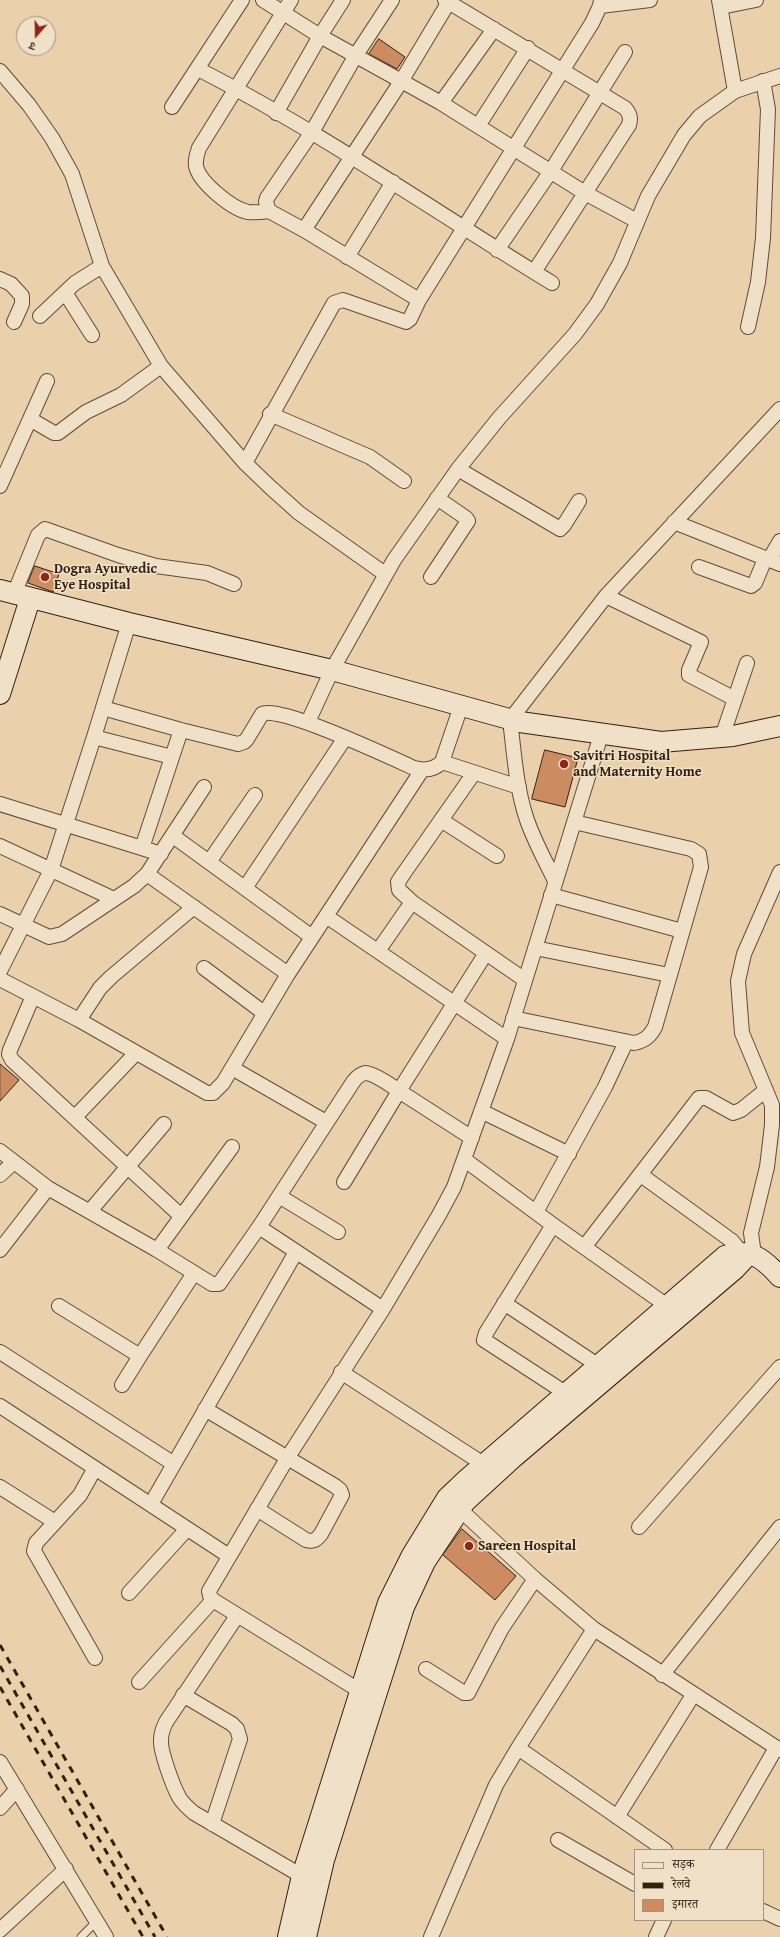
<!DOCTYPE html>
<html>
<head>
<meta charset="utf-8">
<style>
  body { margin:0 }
  #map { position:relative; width:780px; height:1937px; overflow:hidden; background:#ead0ab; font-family:"Gentium Book Plus","Noto Serif Devanagari",serif }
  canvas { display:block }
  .legend { position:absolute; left:634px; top:1849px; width:130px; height:72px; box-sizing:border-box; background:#f1e0c8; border:1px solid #a5937f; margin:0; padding:5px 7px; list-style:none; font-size:12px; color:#332012 }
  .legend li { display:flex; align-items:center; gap:8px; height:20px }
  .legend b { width:20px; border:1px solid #a5937f }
  .north { position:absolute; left:16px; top:16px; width:40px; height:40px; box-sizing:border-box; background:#f1e0c8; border:1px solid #a5937f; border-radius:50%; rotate:200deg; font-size:11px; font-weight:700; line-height:16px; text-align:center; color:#332012 }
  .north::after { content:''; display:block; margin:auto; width:14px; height:18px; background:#8f2418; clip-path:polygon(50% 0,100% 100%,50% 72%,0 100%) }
</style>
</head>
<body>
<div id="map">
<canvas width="780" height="1937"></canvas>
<ul class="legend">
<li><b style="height:5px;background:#f1e0c8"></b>सड़क</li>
<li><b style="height:5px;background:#332012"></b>रेलवे</li>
<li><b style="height:11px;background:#cc8b61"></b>इमारत</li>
</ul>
<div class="north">उ</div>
</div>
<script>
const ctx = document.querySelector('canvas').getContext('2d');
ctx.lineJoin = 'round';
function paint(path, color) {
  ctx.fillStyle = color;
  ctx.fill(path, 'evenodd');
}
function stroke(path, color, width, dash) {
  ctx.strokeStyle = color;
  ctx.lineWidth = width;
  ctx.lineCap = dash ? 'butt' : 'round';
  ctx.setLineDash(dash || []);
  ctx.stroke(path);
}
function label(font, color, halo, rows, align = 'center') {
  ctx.font = font + ' "Gentium Book Plus",serif';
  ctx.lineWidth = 3;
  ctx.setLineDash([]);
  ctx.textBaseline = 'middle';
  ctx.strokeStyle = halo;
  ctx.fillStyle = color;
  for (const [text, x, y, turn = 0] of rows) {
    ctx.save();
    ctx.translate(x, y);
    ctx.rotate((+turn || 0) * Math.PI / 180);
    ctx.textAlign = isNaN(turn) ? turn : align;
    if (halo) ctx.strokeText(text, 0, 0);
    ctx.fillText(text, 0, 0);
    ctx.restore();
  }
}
const building = new Path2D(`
  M379 39 405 57 397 69 369 54Z
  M35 566 59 574 53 592 28 583Z
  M545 750 578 758 565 807 532 799Z
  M0 1064 19 1080 0 1101Z
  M462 1529 516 1576 495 1600 443 1555Z`);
paint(building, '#cc8b61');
stroke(building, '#332012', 1);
const lane = new Path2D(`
  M81 1937 97 1921`);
const street = new Path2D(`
  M263 0 320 36 441 103 585 193 637 221
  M392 0 356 55 312 132 267 198 266 202 269 211 304 230 419 300 592 23 600 6 601 0
  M445 0 625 108C630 114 631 118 629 125L534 272
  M719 0 735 91
  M600 6 650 0
  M721 7 756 0
  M198 69C321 132 434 211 552 283
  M0 71 29 105 52 138 72 174 102 266 161 366 245 463 270 487 299 513 385 574
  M441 103 494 29
  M172 107 242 0
  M276 113 320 36 343 0
  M478 126 528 48
  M269 211C262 212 255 213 248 212 232 209 199 182 196 166 195 159 197 154 199 148L291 0
  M304 230 402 80 450 0
  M497 250 551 171 625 52
  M347 257 393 182
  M0 279 11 284 22 296V304L14 322
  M66 294 92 335
  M40 316 75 283 102 266
  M748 327 758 282 763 238 768 109 763 81
  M270 414 370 457 404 481
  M30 419 54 433H58L86 412 121 395 161 366
  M245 463 334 303 343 300 406 322 410 319 419 300
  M458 469 560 529 564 525 579 501
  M0 486 47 381
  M674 522 780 564
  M769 560 780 541
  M699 567 751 586 755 583 765 559
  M431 577 468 521 466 518 437 498
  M14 594 38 535 45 529 118 555 156 566 207 573 234 584
  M606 596 701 642 689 670V675L735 699
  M103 708 181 730 238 744 244 742 247 739 262 714C277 704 392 758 414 768 425 771 434 770 442 762L519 787
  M308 722 332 670 394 560 458 469 499 418 575 334 597 304 620 263 648 196 684 135 700 116 735 91 780 76
  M94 737 172 757
  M722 737 747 663
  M442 762 461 706
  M474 773 404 873 398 882 399 890 412 902 525 980
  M0 804 161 854
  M441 820 497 856
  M173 836 312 937
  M0 846 114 899
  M142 848 181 730
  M209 862 255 795
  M147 874 288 974
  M555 881C545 860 533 839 526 817 516 786 514 752 510 720L606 596 780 409
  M245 888 345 738
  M551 895 682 931
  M0 914 49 937 62 934 134 886 147 874 204 787
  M326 916 507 1039
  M535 948 669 975
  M378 951 412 902
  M204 968 264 1013
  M0 971 51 870 94 737 129 623
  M0 979 79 1020 207 1093H213L223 1083 288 974 422 770
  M33 996 10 1050 9 1054 12 1060 181 1216
  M513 1018 634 1043C645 1041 650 1036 655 1027L701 867 699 854 691 849 574 822
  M79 1020 100 988 111 977 194 907
  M232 1068 326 1122
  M481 1111 569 1154
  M75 1117 136 1053
  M0 1151 48 1188 157 1250 212 1284H219L259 1227 353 1082C356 1078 360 1074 365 1073 373 1073 392 1086 399 1091L486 953
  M465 1160 553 1225 673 1310
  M0 1175 14 1162
  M641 1175 732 1241 742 1253 744 1259
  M344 1182 399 1091 472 1138
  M279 1196 338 1232
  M90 1211 164 1124
  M536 1212 605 1087 626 1042
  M553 1225 486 1333 484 1340 567 1394
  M259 1227 383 1309
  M585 1246 699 1098H706L733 1113 741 1110 766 1090
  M0 1250 48 1188
  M157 1250 232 1147
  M754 1255 751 1233 767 1167 772 1125V1105L742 1033 738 981 744 954 780 872
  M504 1303 599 1366
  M59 1306 140 1356 194 1273
  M0 1352 174 1464
  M341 1372 491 1469
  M122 1385 140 1356
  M0 1406 229 1556
  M205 1409 335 1486 340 1490 342 1495 321 1534C316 1540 314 1542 306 1540L257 1509
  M0 1487 55 1522
  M151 1504 296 1252
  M454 1504 535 1579 594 1629 780 1750
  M639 1527 780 1367
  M129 1593 187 1529
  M237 1616 166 1722C163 1728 161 1733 161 1740 160 1751 173 1786 179 1797 183 1804 188 1808 194 1813L302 1876
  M95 1658 34 1551 36 1543 80 1495 95 1468
  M426 1669 464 1693H468L502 1628 535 1579
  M662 1675 780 1527
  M139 1682 213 1600
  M360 1691 213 1600 210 1596 209 1591 288 1457 383 1309 439 1215 454 1187 507 1039 601 735
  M183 1695 232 1724 237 1729 240 1739 212 1824
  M518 1748 665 1850
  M0 1762 106 1937
  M0 1808 17 1789
  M617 1817 693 1695
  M558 1840 635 1884
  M717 1850 776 1748
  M763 1911 780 1919
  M0 1930 66 1869
  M431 1937 496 1785 518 1748 594 1629
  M656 1937 664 1920`);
const secondary = new Path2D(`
  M0 590 129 623 332 670 520 722 661 742 733 736 780 726
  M0 694 30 599
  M288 1937 302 1876 388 1603 412 1555 447 1498 467 1479 725 1256C750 1247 764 1259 780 1277
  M306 1937 324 1860 358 1752 404 1607 425 1562 465 1502 514 1457 735 1269 748 1255`);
stroke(lane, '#614c38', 9);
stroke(street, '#614c38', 16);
stroke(secondary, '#332012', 22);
stroke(lane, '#f1e0c8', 7);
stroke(street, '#f1e0c8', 14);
stroke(secondary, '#f1e0c8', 20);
stroke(new Path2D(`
  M0 1645 167 1937
  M0 1666 155 1937
  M0 1687 143 1937`), '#332012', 3, [7, 7]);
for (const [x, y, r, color] of [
  [45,577,5,"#8f2418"],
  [564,764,5,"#8f2418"],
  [469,1546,5,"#8f2418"]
]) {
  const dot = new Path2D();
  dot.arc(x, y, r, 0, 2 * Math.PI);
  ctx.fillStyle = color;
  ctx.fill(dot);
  stroke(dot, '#f1e0c8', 1.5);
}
label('bold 14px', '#332012', '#f1e0c8', [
  ["Dogra Ayurvedic",54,569],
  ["Eye Hospital",54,585],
  ["Savitri Hospital",573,756],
  ["and Maternity Home",573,772],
  ["Sareen Hospital",478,1546]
], 'left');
</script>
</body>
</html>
